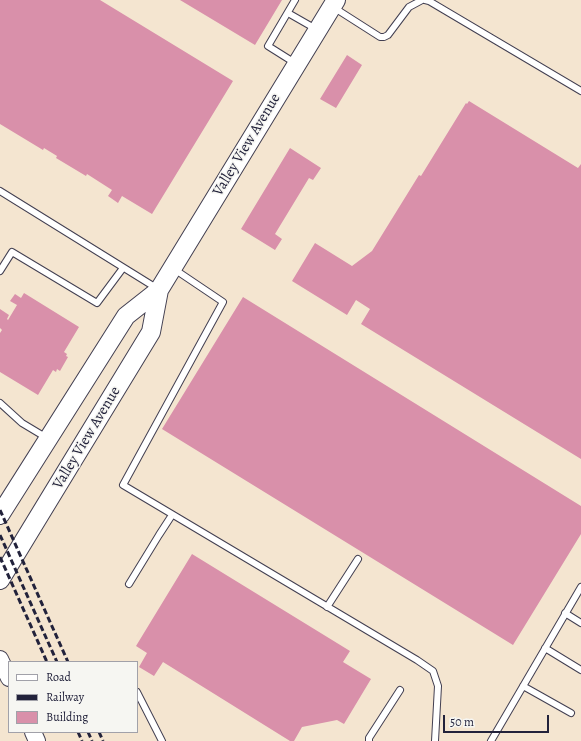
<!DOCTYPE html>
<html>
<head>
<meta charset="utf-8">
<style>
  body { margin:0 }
  #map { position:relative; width:581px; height:741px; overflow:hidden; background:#f4e5d0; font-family:Alegreya,serif }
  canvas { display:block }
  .legend { position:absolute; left:8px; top:661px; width:130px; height:72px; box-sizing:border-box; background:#f6f6f2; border:1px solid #a1a1a9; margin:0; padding:5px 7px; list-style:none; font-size:12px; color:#22223b }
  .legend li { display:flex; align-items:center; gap:8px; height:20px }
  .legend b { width:20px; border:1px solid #a1a1a9 }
  .scale { position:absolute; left:443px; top:715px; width:106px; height:18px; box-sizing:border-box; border:2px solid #22223b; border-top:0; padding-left:5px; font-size:12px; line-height:14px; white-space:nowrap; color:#22223b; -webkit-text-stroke:3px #f6f6f2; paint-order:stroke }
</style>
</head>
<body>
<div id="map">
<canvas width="581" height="741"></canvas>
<ul class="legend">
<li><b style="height:5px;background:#fff"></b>Road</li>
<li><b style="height:5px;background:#22223b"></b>Railway</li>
<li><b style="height:11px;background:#d990aa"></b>Building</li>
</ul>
<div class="scale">50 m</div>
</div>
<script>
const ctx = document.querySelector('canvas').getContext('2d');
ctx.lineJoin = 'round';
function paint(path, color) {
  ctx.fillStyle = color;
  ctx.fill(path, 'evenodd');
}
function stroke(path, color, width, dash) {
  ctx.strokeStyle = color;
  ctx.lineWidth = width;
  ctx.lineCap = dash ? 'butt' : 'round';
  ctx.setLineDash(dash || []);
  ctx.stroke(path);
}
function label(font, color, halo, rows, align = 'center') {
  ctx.font = font + ' Alegreya,serif';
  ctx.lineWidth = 3;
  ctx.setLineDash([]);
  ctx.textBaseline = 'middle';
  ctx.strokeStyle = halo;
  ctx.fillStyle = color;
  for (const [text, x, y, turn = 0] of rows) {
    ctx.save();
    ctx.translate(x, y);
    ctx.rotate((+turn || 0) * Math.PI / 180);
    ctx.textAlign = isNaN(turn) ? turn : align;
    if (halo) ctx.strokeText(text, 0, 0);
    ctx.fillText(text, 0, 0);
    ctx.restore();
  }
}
paint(new Path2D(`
  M0 0H100L233 81 152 214 122 196 118 203 108 196 112 190 87 174 86 176 56 158 57 156 44 148 43 150 0 124Z
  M180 0H282L255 45Z
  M347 55 362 65 336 108 320 99Z
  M469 101 578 168 581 164V459L361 324 370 309 356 300 347 315 292 281 315 243 352 266 372 251 419 175 421 176 466 103 467 104Z
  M290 148 321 168 313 180 309 178 275 234 282 239 275 250 241 229Z
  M24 293 79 327 64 352 67 354 66 356 68 357 60 371 57 369 56 372 53 370 38 395 0 372V333L2 330 0 328V309L9 315 7 319 8 320 17 305 10 301 15 294 21 298Z
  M243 297 581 506V534L513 645 162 429Z
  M192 554 350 651 343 662 371 679 344 724 337 720 302 727 294 741H290L163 662 154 676 139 667 147 653 136 646Z`), '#d990aa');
const service = new Path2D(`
  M295 0 268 46 295 63
  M425 0 429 1 581 91
  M333 7 380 37H384L388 35 409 7 422 0
  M288 13 316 29
  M0 191 158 289
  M174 269 223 302 123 485 417 660 433 671 438 686 435 741
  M0 271 12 252 97 303 123 268
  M0 403 22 423 47 438
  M129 584 159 535 172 515
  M327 607 358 559
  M565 613 581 623
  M545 648 581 670
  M523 686 571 713
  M137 692 162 741
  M369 741V738L400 690
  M491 741 581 587`);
const tertiary = new Path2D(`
  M0 659 9 678
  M33 732 37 741`);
const secondary = new Path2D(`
  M0 515 126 316 159 290
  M0 580 151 332 159 290 336 0`);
stroke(service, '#423f51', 8);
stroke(tertiary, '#423f51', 18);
stroke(secondary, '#423f51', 20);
stroke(service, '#fff', 6);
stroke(tertiary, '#fff', 16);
stroke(secondary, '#fff', 18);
stroke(new Path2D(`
  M0 510 68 662
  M0 535 57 662
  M0 557 47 662
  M78 732 82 741
  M88 732 92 741
  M99 732 103 741`), '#22223b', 3, [6, 3]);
label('15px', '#22223b', '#f6f6f2', [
  ["Valley View Avenue",247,145,-59],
  ["Valley View Avenue",87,438,-59]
]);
</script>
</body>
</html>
